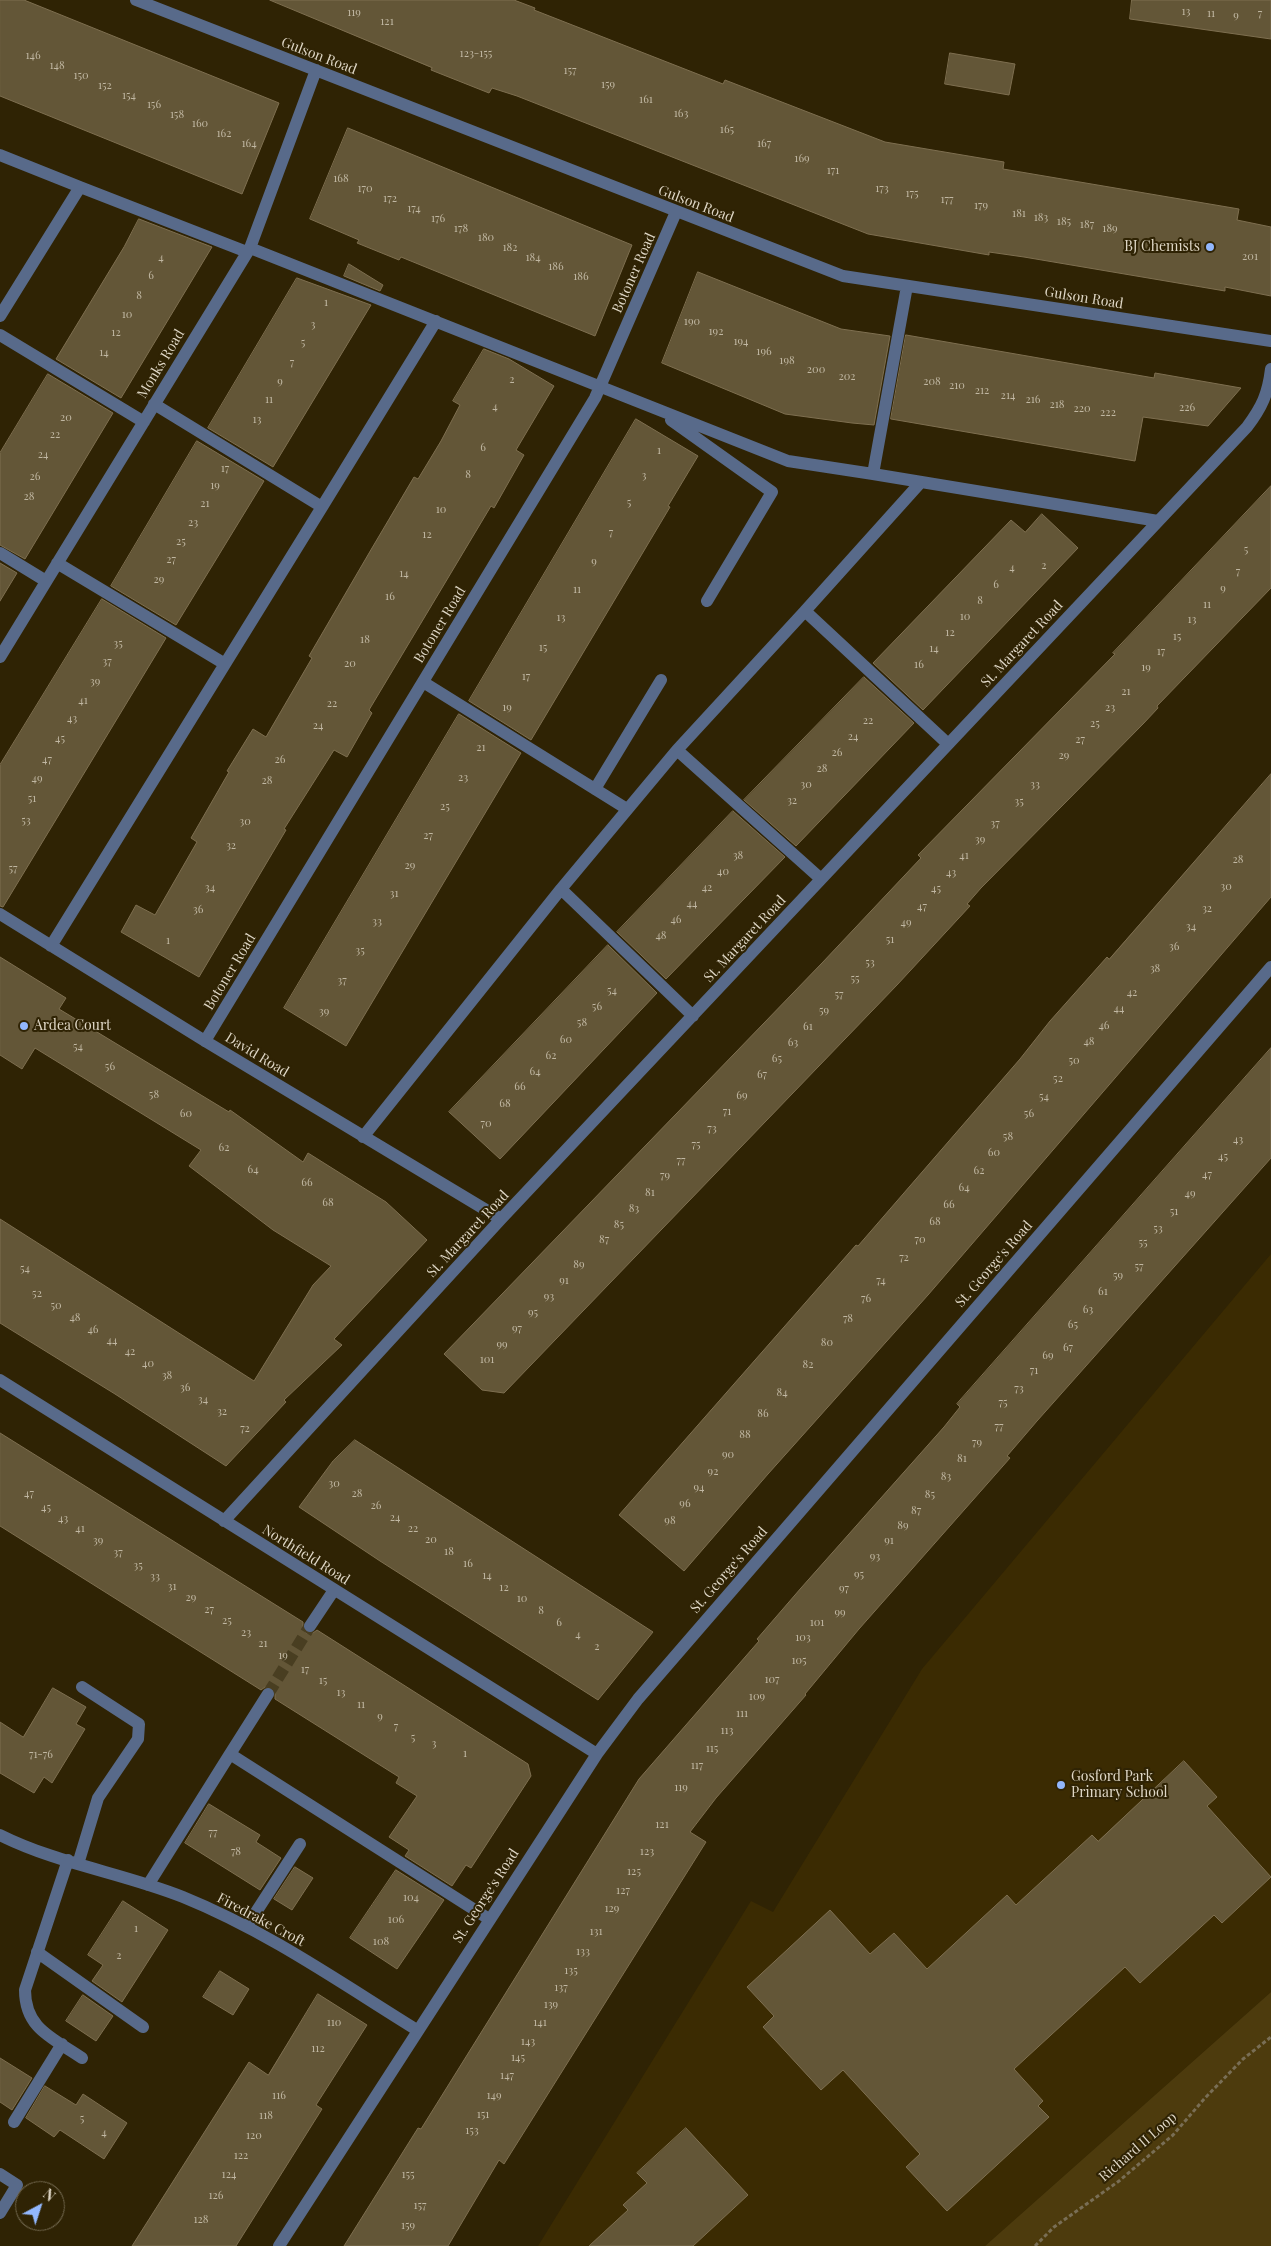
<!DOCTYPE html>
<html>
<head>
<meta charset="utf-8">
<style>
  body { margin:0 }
  #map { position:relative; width:1271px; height:2246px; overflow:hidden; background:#2f2304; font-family:"Playfair Display",serif }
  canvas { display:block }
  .north { position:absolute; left:15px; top:2181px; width:50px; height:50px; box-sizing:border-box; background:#2f2304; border:1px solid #756b52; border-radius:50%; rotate:40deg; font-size:14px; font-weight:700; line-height:20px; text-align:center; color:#dfd7c6 }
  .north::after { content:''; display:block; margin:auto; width:18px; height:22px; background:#92b7fd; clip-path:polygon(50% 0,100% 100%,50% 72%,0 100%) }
</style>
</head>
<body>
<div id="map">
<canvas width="1271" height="2246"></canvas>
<div class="north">N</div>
</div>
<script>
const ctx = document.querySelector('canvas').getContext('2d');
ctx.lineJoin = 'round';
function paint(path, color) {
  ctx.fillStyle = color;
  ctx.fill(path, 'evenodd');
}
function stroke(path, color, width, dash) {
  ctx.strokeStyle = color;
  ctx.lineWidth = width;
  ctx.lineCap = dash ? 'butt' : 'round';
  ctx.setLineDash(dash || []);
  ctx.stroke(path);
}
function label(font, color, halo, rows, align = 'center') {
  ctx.font = font + ' "Playfair Display",serif';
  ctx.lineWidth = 4;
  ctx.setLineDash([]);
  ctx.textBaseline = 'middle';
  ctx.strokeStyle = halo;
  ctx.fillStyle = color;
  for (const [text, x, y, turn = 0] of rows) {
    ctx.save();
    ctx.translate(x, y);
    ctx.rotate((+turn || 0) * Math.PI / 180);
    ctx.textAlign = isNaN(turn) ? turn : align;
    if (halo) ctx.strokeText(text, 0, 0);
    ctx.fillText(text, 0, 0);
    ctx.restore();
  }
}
paint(new Path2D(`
  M1271 1254V1992L985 2246H538L751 1901 773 1912 922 1669Z`), '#3b2b02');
paint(new Path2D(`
  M1271 1992V2246H985Z`), '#4d3b0d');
const building = new Path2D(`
  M0 0H24L279 103 242 194 0 96Z
  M270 0H514L535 8 534 10 723 84 725 80 885 142 1004 162 1003 169 1239 209 1237 220 1271 227V296L1225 287V291L1024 257 989 252V255L868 234 517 96 492 88 489 93 431 70 432 68Z
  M1132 0H1271V39L1130 19Z
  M950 53 1015 64 1009 95 945 84Z
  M348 128 632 245 595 336 401 257 399 260 357 243 359 240 310 219Z
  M139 219 212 247 121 398 56 359 124 247Z
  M349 264 383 285 380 291 344 276Z
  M698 272 841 329 890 336 874 425 852 423 785 414 662 363Z
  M297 278 371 305 273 467 208 428Z
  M906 335 1154 378 1155 373 1241 388 1208 426 1143 417 1135 461 891 419Z
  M484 349 509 359 554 386 516 450 524 455 494 508 491 506 369 710 372 713 347 757 334 750 284 829 286 830 199 977 121 932 136 905 155 915 197 842 191 838 229 772 227 771 253 729 266 737 312 658 309 656 372 548 414 477 418 479 441 441 460 405 453 401Z
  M48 374 113 413 25 559 0 545V453Z
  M636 419 698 456 668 506 670 507 531 740 469 701Z
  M197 441 264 481 176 625 111 586Z
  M1271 486V588L1157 706 1158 708 1143 724 981 888 967 904 970 906 897 985 504 1393 482 1390 444 1354 822 963 921 858 918 855 1115 654 1113 653Z
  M1042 514 1078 548 923 710 873 663 1011 520 1025 532Z
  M0 563 17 573 0 601Z
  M102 599 166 638 3 907 0 906V765Z
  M864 677 914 723 796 846 744 800Z
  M459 714 521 753 346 1046 284 1008Z
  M1271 774V897L928 1295 768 1474 684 1571 619 1515 856 1245 858 1246 1020 1059 1050 1021 1107 957 1109 959Z
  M733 811 785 857 666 979 617 932Z
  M608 945 657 993 500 1159 449 1112Z
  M0 957 66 998 59 1009 229 1112 230 1110 303 1162 308 1153 386 1202 427 1240 334 1339 342 1345 284 1400 286 1402 226 1466 115 1394 0 1323V1219L254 1381 313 1285 331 1266 273 1230 189 1166 201 1150 35 1048 22 1069 0 1055Z
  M1271 1048V1158L1037 1421 1007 1456 1010 1458 859 1629 805 1694 806 1695 716 1798 690 1832 706 1842 504 2164 499 2160 448 2246H344L418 2128 421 2129 639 1779 759 1641 757 1639 801 1588 944 1427 960 1407 957 1404Z
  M0 1433 303 1622V1629L306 1633H313L317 1630 528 1764 531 1776 471 1868 466 1865 452 1886 405 1856 409 1850 389 1837 417 1796 396 1783 399 1777 275 1699V1691L272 1687H265L261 1690 0 1526Z
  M355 1440 653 1632 598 1700 380 1561 299 1507 333 1461Z
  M53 1688 86 1707 76 1724 85 1729 52 1783 44 1777 34 1793 0 1773V1722L23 1737Z
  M1184 1761 1217 1797 1207 1806 1271 1877 1222 1923 1214 1915 1140 1983 1125 1967 1014 2069 1043 2101 1038 2106 1049 2117 947 2211 906 2167 920 2154 843 2070 821 2090 763 2027 774 2016 747 1987 830 1910 870 1954 894 1933 927 1969 1007 1895 1016 1905 1092 1835 1098 1841Z
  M209 1804 260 1835 256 1842 281 1858 260 1890 185 1843Z
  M295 1867 313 1878 292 1910 274 1899Z
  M396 1870 444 1900 397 1969 350 1938Z
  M123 1901 168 1930 122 2002 92 1981 103 1965 88 1955Z
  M220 1971 249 1989 233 2015 203 1997Z
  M318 1994 367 2025 316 2105 322 2109 236 2246H132L249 2062 268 2075Z
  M83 1995 113 2016 96 2041 66 2021Z
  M0 2058 32 2078 12 2110 0 2102Z
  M45 2086 76 2105 83 2094 127 2123 104 2159 60 2130 54 2137 26 2118Z
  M686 2128 748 2195 693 2246H589L628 2210 623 2205 647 2183 637 2173Z`);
paint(building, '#635637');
stroke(building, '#7e6f50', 1);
stroke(new Path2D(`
  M268 1694 310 1626`), '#493e21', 12, [12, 6]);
stroke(new Path2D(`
  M1035 2246 1054 2227 1119 2181 1173 2135 1205 2098 1243 2059 1271 2037`), '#796e55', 3, [4, 2.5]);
stroke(new Path2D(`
  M136 0 843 276 1271 341
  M0 155 80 187 0 316
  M80 187 247 252
  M250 248 788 461 873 474 907 286
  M0 335 144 422
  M154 404 322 507 436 321
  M671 420 772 492 707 601
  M873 474 1158 521
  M921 482 805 611 948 744
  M0 553 46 581
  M57 563 225 664 322 507
  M805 611 677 750 821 879
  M0 657 250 248 316 70
  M423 682 627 809
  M677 750 561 889 693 1016
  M595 789 661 680
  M0 914 205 1041 501 1219
  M51 946 225 664
  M205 1041 595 398 676 212
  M363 1137 561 889
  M0 1380 597 1754
  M224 1521 501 1219 1247 427C1262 407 1268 394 1271 369
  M310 1626 334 1590
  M230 1754 268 1694
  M0 1835C58 1864 123 1873 183 1897 267 1931 341 1983 417 2030
  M68 1860 25 1990C25 2029 53 2038 82 2058
  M78 1864 98 1798 138 1739 139 1724 82 1687
  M148 1885 230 1754 489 1919
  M247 1926 300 1844
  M37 1952 143 2027
  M14 2122 62 2044
  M0 2174 17 2185 0 2213
  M279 2246 597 1754 638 1699 1271 967`), '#586a8a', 12);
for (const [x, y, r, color] of [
  [1210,247,5,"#92b7fd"],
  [24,1026,5,"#92b7fd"],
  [1061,1785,5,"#92b7fd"]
]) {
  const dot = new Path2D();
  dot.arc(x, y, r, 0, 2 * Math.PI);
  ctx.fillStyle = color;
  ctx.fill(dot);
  stroke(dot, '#2f2304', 2);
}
label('11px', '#c0b7a2', null, [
  ["13",1186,12],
  ["119",354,13],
  ["11",1211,14],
  ["7",1260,14],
  ["9",1236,16],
  ["121",387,22],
  ["123-155",476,54],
  ["146",33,56],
  ["148",57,66],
  ["157",570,71],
  ["150",81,76],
  ["159",608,85],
  ["152",105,86],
  ["154",129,96],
  ["161",646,100],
  ["156",154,105],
  ["163",681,114],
  ["158",177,115],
  ["160",200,124],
  ["165",727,130],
  ["162",224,134],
  ["164",249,144],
  ["167",764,144],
  ["169",802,159],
  ["171",833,171],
  ["168",341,179],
  ["170",365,189],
  ["173",882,189],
  ["175",912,194],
  ["172",390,199],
  ["177",947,200],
  ["179",981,206],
  ["174",414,209],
  ["181",1019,214],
  ["183",1041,218],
  ["176",438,219],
  ["185",1064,222],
  ["187",1087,225],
  ["178",461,229],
  ["189",1110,229],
  ["180",486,238],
  ["182",510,248],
  ["201",1250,257],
  ["4",161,258],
  ["184",533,258],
  ["186",556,267],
  ["6",151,276],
  ["186",581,277],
  ["8",139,296],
  ["1",326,303],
  ["10",127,315],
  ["190",692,322],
  ["3",313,325],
  ["192",716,332],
  ["12",116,333],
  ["194",741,342],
  ["5",303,343],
  ["196",764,352],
  ["14",104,353],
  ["198",787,361],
  ["7",292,363],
  ["200",816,370],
  ["202",847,377],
  ["2",512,380],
  ["9",280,382],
  ["208",932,382],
  ["210",957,386],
  ["212",982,391],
  ["214",1008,396],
  ["11",269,400],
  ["216",1033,400],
  ["218",1057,405],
  ["4",495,407],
  ["226",1187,408],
  ["220",1082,409],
  ["222",1108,413],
  ["20",66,418],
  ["13",257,420],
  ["22",55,435],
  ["6",483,448],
  ["1",659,451],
  ["24",43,455],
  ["17",225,469],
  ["8",468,475],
  ["3",644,476],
  ["26",35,477],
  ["19",215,486],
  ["28",29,497],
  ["5",629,503],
  ["21",205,504],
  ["10",441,510],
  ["23",193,523],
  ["7",611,533],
  ["12",427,535],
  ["25",181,542],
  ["5",1246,550],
  ["27",171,560],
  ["9",594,562],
  ["2",1044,566],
  ["4",1012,568],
  ["7",1238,572],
  ["14",404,574],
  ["29",159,580],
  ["6",996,585],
  ["9",1223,589],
  ["11",577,590],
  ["16",390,597],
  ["8",980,601],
  ["11",1207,605],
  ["10",965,617],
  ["13",561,618],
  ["13",1192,620],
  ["12",950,633],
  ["15",1177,637],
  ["18",365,640],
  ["35",118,644],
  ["15",543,648],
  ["14",934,649],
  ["17",1161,652],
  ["37",107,662],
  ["20",350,664],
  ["16",919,665],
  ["19",1146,668],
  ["17",526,677],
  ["39",95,682],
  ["21",1126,692],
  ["41",83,701],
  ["22",332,704],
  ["19",507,708],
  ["23",1110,708],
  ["43",72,719],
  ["22",868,721],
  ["25",1095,724],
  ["24",318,726],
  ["24",853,737],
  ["45",60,739],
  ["27",1080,740],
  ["21",481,748],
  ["26",837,753],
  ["29",1064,756],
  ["47",47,760],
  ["26",280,760],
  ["28",822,769],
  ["23",463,778],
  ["49",37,779],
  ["28",267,781],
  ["30",806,785],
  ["33",1035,785],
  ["51",32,799],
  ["32",792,801],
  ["35",1019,802],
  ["25",445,807],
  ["53",26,821],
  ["30",245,822],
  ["37",995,824],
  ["27",428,836],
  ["39",980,840],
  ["32",231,846],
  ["38",738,856],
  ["41",964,856],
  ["28",1238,860],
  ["29",410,866],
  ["57",13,869],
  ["40",723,872],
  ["43",951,873],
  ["30",1226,887],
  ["34",210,888],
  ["42",707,888],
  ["45",936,889],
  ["31",394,894],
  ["44",692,904],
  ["47",922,907],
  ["32",1207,909],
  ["36",198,910],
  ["46",676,920],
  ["33",377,922],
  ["49",906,923],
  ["34",1191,927],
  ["48",661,936],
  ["51",890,940],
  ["1",168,941],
  ["36",1174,947],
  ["35",360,951],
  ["53",870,963],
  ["38",1155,969],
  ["55",855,979],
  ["37",342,981],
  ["54",612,991],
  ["42",1132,993],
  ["57",839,995],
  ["56",597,1007],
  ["44",1119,1009],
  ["59",824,1011],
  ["39",324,1012],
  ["58",582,1023],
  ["46",1104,1026],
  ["61",808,1027],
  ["60",566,1040],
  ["48",1089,1042],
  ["63",793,1043],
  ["54",78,1047],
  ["62",551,1056],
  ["65",777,1059],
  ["50",1074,1061],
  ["56",110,1067],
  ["64",535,1072],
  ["67",762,1075],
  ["52",1058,1079],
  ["66",520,1087],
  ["58",154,1095],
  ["69",742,1096],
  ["54",1044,1097],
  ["68",505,1104],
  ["71",727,1112],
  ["60",186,1114],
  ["56",1029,1114],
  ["70",486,1124],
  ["73",712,1129],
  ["58",1008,1137],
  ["43",1238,1140],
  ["75",696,1145],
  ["62",224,1148],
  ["60",994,1153],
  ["45",1223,1157],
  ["77",681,1161],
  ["64",253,1170],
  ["62",979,1171],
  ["47",1207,1175],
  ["79",665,1176],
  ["66",307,1183],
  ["64",964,1188],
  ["81",650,1193],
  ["49",1190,1194],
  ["68",328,1203],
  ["66",949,1205],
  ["83",634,1209],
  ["51",1174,1212],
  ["68",935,1222],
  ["85",619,1225],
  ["53",1158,1229],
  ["87",604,1240],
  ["70",920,1240],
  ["55",1143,1243],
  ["72",904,1258],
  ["89",579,1265],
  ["57",1139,1267],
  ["54",25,1269],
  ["59",1118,1276],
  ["91",564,1281],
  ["74",881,1281],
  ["61",1103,1292],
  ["52",37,1294],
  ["93",549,1297],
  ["76",866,1299],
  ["50",56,1306],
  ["63",1088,1310],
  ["95",533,1313],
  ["48",75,1318],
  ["78",848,1319],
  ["65",1073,1325],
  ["97",517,1329],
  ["46",93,1330],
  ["44",112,1341],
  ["80",827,1343],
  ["99",502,1345],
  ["67",1068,1348],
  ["42",130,1352],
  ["69",1048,1356],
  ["101",487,1360],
  ["40",148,1364],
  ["82",808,1365],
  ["71",1034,1371],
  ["38",167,1376],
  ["36",185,1388],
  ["73",1019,1389],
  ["84",782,1393],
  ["34",203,1400],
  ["75",1003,1403],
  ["32",222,1412],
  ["86",763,1414],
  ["77",999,1427],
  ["72",245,1429],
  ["88",745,1435],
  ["79",977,1443],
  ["90",728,1455],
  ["81",962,1459],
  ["92",713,1472],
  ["83",946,1477],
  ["30",334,1484],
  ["94",699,1488],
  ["47",29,1494],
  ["28",357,1494],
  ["85",930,1495],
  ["96",685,1504],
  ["26",376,1506],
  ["45",46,1508],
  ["87",916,1511],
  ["24",395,1518],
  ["43",63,1519],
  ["98",670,1521],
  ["89",903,1526],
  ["41",80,1529],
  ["22",413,1529],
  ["20",431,1540],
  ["39",98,1541],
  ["91",889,1541],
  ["18",449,1552],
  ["37",118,1553],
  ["93",875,1557],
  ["16",468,1564],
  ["35",138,1566],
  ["95",859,1575],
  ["14",487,1576],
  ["33",155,1577],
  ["31",172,1587],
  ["12",504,1588],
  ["97",844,1589],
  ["29",191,1598],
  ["10",522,1599],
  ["27",209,1610],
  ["8",541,1611],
  ["99",840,1613],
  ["25",227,1621],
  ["6",559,1623],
  ["101",817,1623],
  ["23",246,1633],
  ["4",578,1635],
  ["103",803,1638],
  ["21",263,1644],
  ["2",597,1647],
  ["19",283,1656],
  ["105",799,1661],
  ["17",305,1670],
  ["107",772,1680],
  ["15",323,1681],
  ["13",341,1693],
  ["109",757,1697],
  ["11",361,1705],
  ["111",742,1714],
  ["9",380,1717],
  ["7",396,1727],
  ["113",727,1731],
  ["5",413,1738],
  ["3",434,1744],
  ["115",712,1749],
  ["1",465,1754],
  ["71-76",41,1755],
  ["117",697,1766],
  ["119",681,1788],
  ["121",662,1825],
  ["77",213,1833],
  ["78",236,1852],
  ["123",647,1852],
  ["125",634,1872],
  ["127",623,1891],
  ["104",411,1898],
  ["129",612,1909],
  ["106",396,1920],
  ["1",136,1929],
  ["131",596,1932],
  ["108",381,1942],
  ["133",583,1952],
  ["2",119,1956],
  ["135",571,1971],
  ["137",561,1988],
  ["139",551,2005],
  ["110",334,2023],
  ["141",540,2023],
  ["143",528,2042],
  ["112",318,2049],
  ["145",518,2058],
  ["147",507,2076],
  ["116",279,2096],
  ["149",494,2096],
  ["151",483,2115],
  ["118",266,2116],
  ["5",82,2119],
  ["153",472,2131],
  ["4",104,2133],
  ["120",254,2136],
  ["122",241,2156],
  ["124",229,2175],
  ["155",408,2175],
  ["126",216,2196],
  ["157",420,2206],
  ["128",201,2220],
  ["159",408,2226]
]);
label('14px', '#dfd7c6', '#2f2304', [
  ["Gulson Road",319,56,21],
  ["Gulson Road",696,204,21],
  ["Botoner Road",634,273,-66],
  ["Gulson Road",1084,298,9],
  ["Monks Road",161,364,-59],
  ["Botoner Road",440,625,-59],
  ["St. Margaret Road",1022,644,-47],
  ["St. Margaret Road",745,939,-47],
  ["Botoner Road",230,972,-59],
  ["David Road",257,1055,31],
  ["St. Margaret Road",468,1234,-47],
  ["St. George's Road",994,1264,-49],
  ["Northfield Road",306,1555,32],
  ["St. George's Road",729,1570,-49],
  ["St. George's Road",486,1896,-57],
  ["Firedrake Croft",261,1920,28],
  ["Richard II Loop",1138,2147,-41]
]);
label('14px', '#dfd7c6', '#2f2304', [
  ["BJ Chemists",1200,247,"right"],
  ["Ardea Court",34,1026],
  ["Gosford Park",1071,1777],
  ["Primary School",1071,1793]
], 'left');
</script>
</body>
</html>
